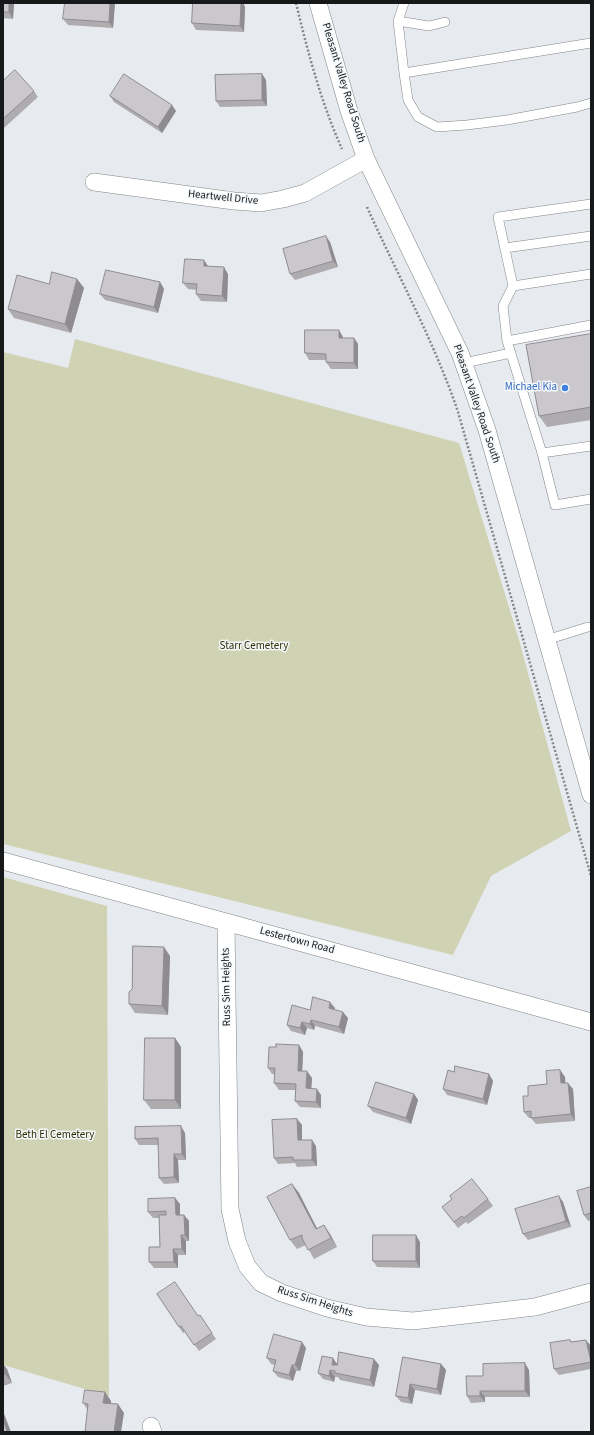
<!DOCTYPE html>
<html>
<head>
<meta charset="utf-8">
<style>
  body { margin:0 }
  #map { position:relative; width:594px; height:1435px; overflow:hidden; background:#e7eaee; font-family:"Source Sans 3",sans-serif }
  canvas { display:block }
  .frame { position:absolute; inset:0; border:4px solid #161819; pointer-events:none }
</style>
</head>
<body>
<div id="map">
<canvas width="594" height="1435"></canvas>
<div class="frame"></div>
</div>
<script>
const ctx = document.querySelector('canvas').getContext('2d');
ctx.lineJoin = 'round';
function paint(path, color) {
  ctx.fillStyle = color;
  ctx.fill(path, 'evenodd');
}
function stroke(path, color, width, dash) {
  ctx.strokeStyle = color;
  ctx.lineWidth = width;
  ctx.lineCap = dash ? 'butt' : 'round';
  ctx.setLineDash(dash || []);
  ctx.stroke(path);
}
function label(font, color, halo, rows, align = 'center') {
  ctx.font = font + ' "Source Sans 3",sans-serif';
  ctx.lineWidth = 3;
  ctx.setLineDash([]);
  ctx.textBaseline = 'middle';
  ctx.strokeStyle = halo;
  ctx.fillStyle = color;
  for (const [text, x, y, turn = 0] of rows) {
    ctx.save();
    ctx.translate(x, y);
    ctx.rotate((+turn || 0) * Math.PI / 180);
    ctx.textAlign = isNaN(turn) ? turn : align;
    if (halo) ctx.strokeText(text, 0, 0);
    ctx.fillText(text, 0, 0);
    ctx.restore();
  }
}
paint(new Path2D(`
  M75 339 459 443 519 640 571 831 491 876 453 955 3 844V352L68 368Z
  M3 877 107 906 109 1396 3 1365Z`), '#d0d2b4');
const lane = new Path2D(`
  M404 3 398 21 404 73 408 100 418 117 437 127 467 125 507 120 577 107 591 103
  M398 21 429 26 445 22
  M404 73 591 43
  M591 204 498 217 513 286 591 274
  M505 248 591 236
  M591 325 507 341 542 453 555 505 591 499
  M507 341 503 306 513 286
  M464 363 511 353
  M542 453 591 446
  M546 640 588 627`);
const street = new Path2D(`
  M318 3 349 111 366 159 460 353 487 430 591 795
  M94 182 234 201 261 203 283 199 305 193 366 159
  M3 861 591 1022
  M226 922 230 1209 237 1241 247 1266 261 1283 282 1293 327 1308 366 1317 413 1321 535 1307 591 1292
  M151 1426 153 1432`);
stroke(lane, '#828588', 10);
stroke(street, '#828588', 18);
stroke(new Path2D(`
  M296 3C308 53 321 102 342 149
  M367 207C398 276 434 341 458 412L591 876`), '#848689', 2.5, [2, 2]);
stroke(lane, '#fff', 9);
stroke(street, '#fff', 17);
paint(new Path2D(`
  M3 3H14L13 19 3 18Z
  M115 3 113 28 68 25 63 19Z
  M193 3H243L245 7 244 32 196 30 192 23Z
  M262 74 266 80 267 106 220 107 216 101Z
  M3 81 34 91 38 97 4 128 3 127Z
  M110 96 176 111 162 133 114 102Z
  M330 242 338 267 295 280 290 274Z
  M208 267 228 274 227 302 201 301 196 294 197 290 188 289 183 283Z
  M77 279 84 288 71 333 14 318 8 309 49 284Z
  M160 282 164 289 158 313 105 300 100 294Z
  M591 334V420L547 427 539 416Z
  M343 337V338H354L358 344V369H331L326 362V360H309L305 353Z
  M170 956 168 1015 135 1013 129 1004Z
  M335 1008 334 1009 348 1018 344 1034 315 1026 314 1030 307 1028 305 1035 291 1031 287 1025 310 1010Z
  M175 1038 181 1047V1109H151L144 1100Z
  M299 1045 303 1052 302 1071 312 1078 311 1088 321 1095V1108L300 1107 295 1101 296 1090H279L274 1083 275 1074H272L268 1068 276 1047Z
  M560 1070 565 1077V1083L573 1089 575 1121 536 1124 531 1118H529L524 1112 528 1096 547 1084Z
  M454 1072 489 1074 493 1081 487 1105 447 1095 443 1089Z
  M414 1094 418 1100 411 1124 373 1112 368 1106Z
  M297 1119 302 1125V1140L316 1146 317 1166 297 1167 295 1163 278 1164 274 1158Z
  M185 1133 186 1160H178L179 1183 164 1184 159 1178V1145H139L135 1139Z
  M292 1184 299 1193 317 1229 330 1234 337 1247 314 1259 306 1245 297 1249 290 1240Z
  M591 1187V1220L588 1221 584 1215Z
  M175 1198 180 1204V1215H184L189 1221V1241H186V1255H178V1268H154L149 1262 160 1247 159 1218H153L148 1212Z
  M488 1199 493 1206 468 1224 466 1222 458 1228 442 1207Z
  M563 1202 571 1227 528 1240 523 1234Z
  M420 1242V1268L377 1267 373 1261Z
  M157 1294 198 1316 200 1315 216 1339 199 1351 185 1332 183 1333Z
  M570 1340 572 1342 591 1346V1369L559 1375 554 1369Z
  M306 1348 300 1371H296L293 1381 278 1377 273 1371 275 1365 271 1364 267 1358Z
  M403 1357 441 1364 446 1370 441 1395 415 1390 412 1404 401 1402 396 1396Z
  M337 1363 379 1365 374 1387 340 1380 338 1377H335L334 1382 323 1379 318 1373Z
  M3 1364 7 1369 12 1383 3 1386Z
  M529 1370 530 1397H485V1402L471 1403 467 1396 483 1376Z
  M105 1392 111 1401V1403L124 1413 87 1409 83 1403Z`), '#afacb0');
paint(new Path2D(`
  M9 3H14L13 19 9 12Z
  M110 3H115L113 28 109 22Z
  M241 3H243L245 7 244 32 240 26Z
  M262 74 266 80 267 106 262 100Z
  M172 105 176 111 162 133 158 127Z
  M326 236 330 242 338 267 333 261Z
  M204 260 208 266H204Z
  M224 267 228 274 227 302 222 296Z
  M77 279 84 288 71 333 65 324Z
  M160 282 164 289 158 313 154 307Z
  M339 330 343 337V344L339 338Z
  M354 338 358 344V369L354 363Z
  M164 947 170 956 168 1015 162 1006Z
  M330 1002 335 1008 333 1014 329 1008Z
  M343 1012 348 1018 344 1034 339 1027Z
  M311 1020 315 1026 314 1030 310 1024Z
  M302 1022 307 1028 305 1035 300 1028Z
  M175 1038 181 1047V1109L175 1100Z
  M299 1045 303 1052 302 1077 298 1071Z
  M560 1070 565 1077 566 1090 561 1083Z
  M307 1071 312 1078 311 1094 306 1088Z
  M489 1074 493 1081 487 1105 483 1099Z
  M568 1083 573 1089 575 1121 571 1114Z
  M317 1089 321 1095V1108L316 1102Z
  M414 1094 418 1100 411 1124 406 1118Z
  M297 1119 302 1125V1146L298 1140Z
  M181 1126 185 1133 186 1160 182 1154Z
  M312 1140 316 1146 317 1166 312 1160Z
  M174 1154 178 1160 179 1183 174 1177Z
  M292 1184 299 1193 322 1238 316 1229Z
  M559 1196 563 1202 571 1227 566 1221Z
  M175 1198 180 1204V1221L176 1215Z
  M184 1215 189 1221V1241L185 1235Z
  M324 1225 330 1234 337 1247 331 1238Z
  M181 1235 186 1241V1255L182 1249Z
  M416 1235 420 1242V1268L416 1261Z
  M173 1249 178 1255V1268L174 1262Z
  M586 1340 591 1346V1363V1362Z
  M302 1342 306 1348 300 1371 295 1365Z
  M333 1358 337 1364 336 1371 332 1365Z
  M374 1359 379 1365 374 1387 370 1380Z
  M525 1363 529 1370 530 1397 525 1391Z
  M3 1364 7 1369 12 1383 5 1374 3 1367Z
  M441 1364 446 1370 441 1395 437 1389Z
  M292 1365 296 1371 293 1381 289 1375Z
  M330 1370 335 1377 334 1382 329 1376Z
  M410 1384 415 1390 412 1404 408 1398Z
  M480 1391 485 1397V1402L480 1396Z
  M105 1392 111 1401 110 1412 103 1403Z
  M118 1404 124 1413 121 1432H114Z
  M3 1411 11 1432H7L3 1419Z`), '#8e8c90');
const building = new Path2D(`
  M3 3H9V12H3Z
  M65 3H110L109 22 63 19Z
  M193 3H241L240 26 192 23Z
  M15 70 34 91 3 119V81Z
  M124 74 172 105 158 127 110 96Z
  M262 74V100L216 101 215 75Z
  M326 236 333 261 290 274 283 249Z
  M185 259 204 260V266L224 267 222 296 196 294 197 284 183 283Z
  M106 270 160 282 154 307 100 294Z
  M52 272 77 279 65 324 8 309 17 275 49 284Z
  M305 330H339V338H354V363L326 362V354L305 353Z
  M591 334V407L539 416 526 345Z
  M133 946 164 947 162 1006 129 1004V992L132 989Z
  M313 997 330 1002 329 1008 343 1012 339 1027 311 1020 310 1024 302 1022 300 1028 287 1025 292 1005 310 1010Z
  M145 1038H175V1100H144Z
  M276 1044 299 1045 298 1071H307L306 1088 317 1089 316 1102 295 1101 296 1084 274 1083 275 1068H268L269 1047H276Z
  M455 1066 489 1074 483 1099 443 1089 448 1070 454 1072Z
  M560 1070 561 1083H568L571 1114 531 1118V1111L524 1112 523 1096H528V1086L547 1084 546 1071Z
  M376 1082 414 1094 406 1118 368 1106Z
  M297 1119 298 1140H312V1160H293V1157L274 1158 272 1120Z
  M181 1126 182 1154H174V1177L159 1178 158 1138 135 1139V1127Z
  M472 1179 488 1199 464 1218 462 1216 454 1222 442 1207 452 1199 450 1196Z
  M292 1184 316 1229 324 1225 331 1238 308 1250 302 1238V1235L290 1240 267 1197Z
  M591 1187V1213L584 1215 577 1191Z
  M559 1196 566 1221 523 1234 515 1209Z
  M175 1198 176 1215H184L185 1235H181L182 1249H173L174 1262H149V1247H160L159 1215H166V1211L148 1212V1199Z
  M373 1235H416V1261H373Z
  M175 1282 198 1316 200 1315 212 1333 194 1345 181 1326 179 1327 157 1294Z
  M274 1334 302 1342 295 1365H292L289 1375 273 1371 276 1360 267 1358Z
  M570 1340 571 1342 586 1340 591 1362 554 1369 550 1343Z
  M339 1352 374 1359 370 1380 335 1373V1371L330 1370 329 1376 318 1373 322 1356 333 1358 332 1365H337Z
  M403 1357 441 1364 437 1389 410 1384 408 1398 396 1396Z
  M525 1363V1391H480V1396H467L466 1376H483V1364Z
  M3 1367 5 1374 3 1375Z
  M85 1390 105 1392 103 1403 118 1404 114 1432H85L88 1404 83 1403Z
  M3 1419 7 1432H3Z`);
paint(building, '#cbc8cd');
stroke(building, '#8e8c90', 1);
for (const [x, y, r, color] of [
  [565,388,4,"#3f7fe0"]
]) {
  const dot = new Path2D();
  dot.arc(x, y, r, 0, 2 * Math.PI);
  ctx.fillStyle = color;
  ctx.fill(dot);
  stroke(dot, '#f4f8fb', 1.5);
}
label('11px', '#161819', '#f4f8fb', [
  ["Pleasant Valley Road South",343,83,73],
  ["Heartwell Drive",223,198,6],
  ["Pleasant Valley Road South",476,404,71],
  ["Lestertown Road",297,941,15],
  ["Russ Sim Heights",227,987,-91],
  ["Russ Sim Heights",315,1302,18]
]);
label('11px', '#366cbe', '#f4f8fb', [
  ["Michael Kia",557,388]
], 'right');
label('11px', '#2c2e00', '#f4f8fb', [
  ["Starr Cemetery",254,647],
  ["Beth El Cemetery",55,1136]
]);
</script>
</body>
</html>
